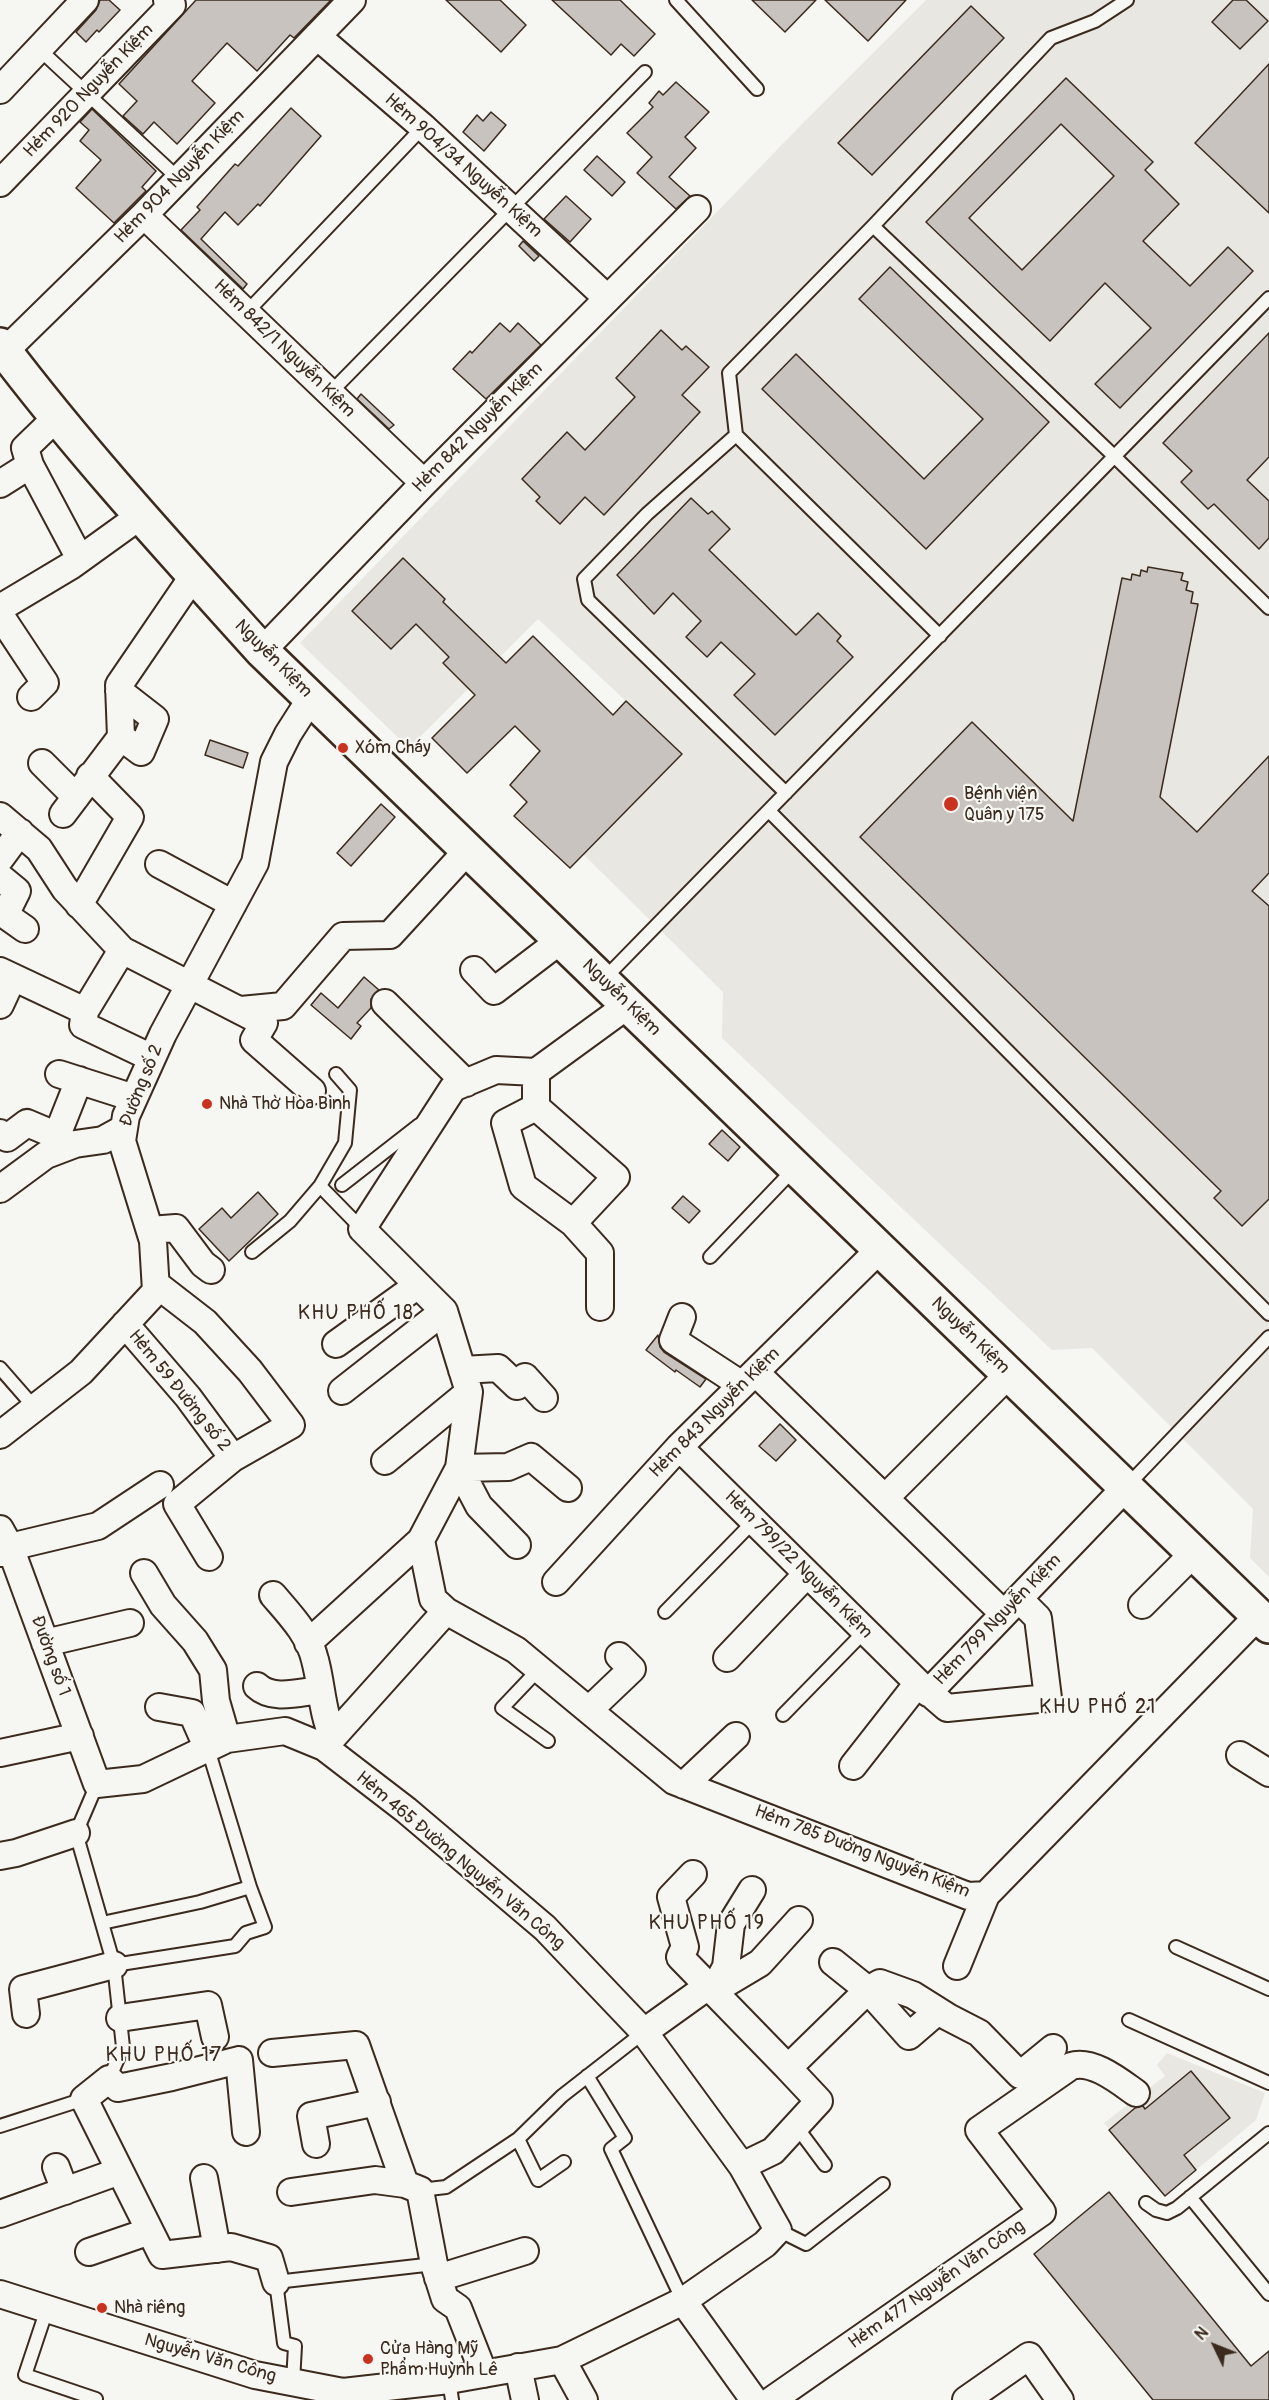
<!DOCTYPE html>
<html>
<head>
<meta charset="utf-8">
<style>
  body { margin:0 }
  #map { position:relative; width:1269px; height:2400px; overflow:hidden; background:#f6f6f2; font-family:Pangolin,sans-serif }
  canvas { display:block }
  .north { position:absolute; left:1185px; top:2316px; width:60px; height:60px; -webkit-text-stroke:4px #f6f6f2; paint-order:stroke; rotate:313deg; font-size:16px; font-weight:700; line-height:24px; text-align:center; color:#3b2a1e }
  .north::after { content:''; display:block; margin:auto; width:21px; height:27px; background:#3b2a1e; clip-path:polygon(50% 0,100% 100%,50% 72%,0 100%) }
</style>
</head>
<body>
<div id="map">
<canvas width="1269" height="2400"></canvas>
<div class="north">N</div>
</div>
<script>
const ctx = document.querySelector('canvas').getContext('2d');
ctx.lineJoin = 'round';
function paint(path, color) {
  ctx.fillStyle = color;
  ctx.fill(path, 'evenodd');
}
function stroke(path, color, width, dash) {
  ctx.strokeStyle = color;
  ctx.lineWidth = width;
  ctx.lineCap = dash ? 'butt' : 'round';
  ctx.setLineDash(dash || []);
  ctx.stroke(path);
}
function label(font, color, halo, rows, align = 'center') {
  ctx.font = font + ' Pangolin,sans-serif';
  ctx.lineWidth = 4.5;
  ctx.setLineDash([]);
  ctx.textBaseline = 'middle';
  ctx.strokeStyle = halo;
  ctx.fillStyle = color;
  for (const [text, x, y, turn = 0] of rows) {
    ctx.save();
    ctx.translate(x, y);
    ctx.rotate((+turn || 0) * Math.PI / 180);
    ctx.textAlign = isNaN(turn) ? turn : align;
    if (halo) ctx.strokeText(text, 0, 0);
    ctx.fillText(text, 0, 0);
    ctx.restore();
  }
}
paint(new Path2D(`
  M926 0H1269V1577L1250 1558 1253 1509 1092 1348 1052 1350 722 1038 723 992 584 855 682 754 626 701 538 619 409 748 300 643 802 124Z
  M1167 2053 1265 2093 1256 2120 1165 2196 1104 2123 1165 2076 1157 2065Z`), '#e8e7e2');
const building = new Path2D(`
  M100 0H109L120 10 99 32 97 30 86 42 76 32 96 10Z
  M196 0H331L294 38 290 35 257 71 227 43 192 81 215 103 177 144 154 122 143 134 123 116 137 101 119 84Z
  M446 0H500L526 25 501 52Z
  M552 0H620L655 34 634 56 621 44 611 55Z
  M752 0H816L785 32Z
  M825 0H906L868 41Z
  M1233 0H1246L1268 21 1240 49 1212 22Z
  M971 6 1004 38 872 175 838 143Z
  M1269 64V213L1195 143Z
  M1066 78 1153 162 1145 170 1179 204 1143 241 1190 286 1228 247 1253 271 1120 408 1095 384 1151 328 1105 283 1050 341 926 222ZM1061 124 1114 176 1022 270 969 218Z
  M676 82 709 112 685 137 696 148 669 177 690 196 676 209 637 173 652 157 627 133 653 107 649 103 659 91 663 95Z
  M291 108 321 136 260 206 258 204 238 225 225 212 201 239 247 284 243 289 181 230 200 210 197 207 235 164 238 166Z
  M92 109 156 171 142 187 146 191 114 223 76 188 101 160 80 141 89 130 80 122Z
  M491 112 506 125 484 151 463 132 477 115 483 121Z
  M597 156 625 182 612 196 584 170Z
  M566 196 591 219 570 242 544 219Z
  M523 241 539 256 534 261 519 246Z
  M890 267 1049 422 926 549 762 389 796 354 924 479 983 419 859 299Z
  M500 323 510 332 518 323 541 345 486 399 453 369 470 351 472 353Z
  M661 330 682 350 686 346 709 367 682 395 700 412 604 515 585 497 560 524 536 501 540 497 522 479 567 432 585 450 635 397 616 378Z
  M1269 333V457L1247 480 1269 501V538L1259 549 1214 504 1208 509 1181 482 1192 471 1163 443Z
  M361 394 394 425 389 429 357 399Z
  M691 498 708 514 712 511 730 529 709 550 796 635 818 613 841 636 837 641 853 657 775 735 734 695 755 674 721 642 707 657 686 637 701 621 673 593 654 614 617 575Z
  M403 558 445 599 443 602 506 663 533 636 613 715 626 701 682 754 570 868 514 816 527 802 510 785 540 751 515 726 467 773 432 738 475 695 443 663 449 657 416 624 391 649 352 611Z
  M1148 567 1183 573 1181 580 1188 582 1186 590 1193 592 1191 603 1198 604 1160 797 1197 832 1269 756V873L1252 891 1269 906V1199L1242 1226 1214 1198 1221 1191 860 837 972 722 1073 821 1122 578 1131 580 1132 574 1140 576 1141 570 1147 572Z
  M210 740 248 753 243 768 205 755Z
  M381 804 395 817 351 866 337 853Z
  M364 977 379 990 371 999V1008L357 1023 361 1026 351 1039 311 1005 321 993 338 1008Z
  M722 1130 740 1147 728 1161 709 1144Z
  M258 1192 278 1214 229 1261 199 1229 222 1208 231 1218Z
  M683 1196 700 1211 689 1223 672 1208Z
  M658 1335 660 1347 664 1352 706 1379 700 1387 676 1370 675 1372 646 1350Z
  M780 1424 796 1440 776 1461 759 1446Z
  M1191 2071 1230 2118 1184 2155 1196 2170 1165 2196 1109 2130 1135 2108 1143 2106 1145 2109Z
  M1109 2192 1251 2366 1269 2351V2400H1153L1034 2254Z`);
paint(building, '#c8c3be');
stroke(building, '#3b2a1e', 1.5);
const lane = new Path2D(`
  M676 0 757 89
  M39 49 179 179
  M873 226 1115 457 1269 608
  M246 313 423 127
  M330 393 645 72
  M736 435 647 514 584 579 588 600 786 793
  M940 636 736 435 729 373 873 226 1051 38 1095 21 1127 0
  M769 811 1269 1314
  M603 980 1269 298
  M336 1074 350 1090 345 1143 320 1186 362 1229
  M342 1185 419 1125
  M252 1252 290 1221 320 1186
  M710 1257 795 1168
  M0 1368 35 1408
  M1127 1486 1269 1337
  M665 1612 754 1521
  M539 1669 502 1708 548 1741
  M783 1715 865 1631
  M97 1784 76 1833 114 1965 123 2047 109 2079
  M102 1923 200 1902 250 1887
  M1176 1947 1269 1989
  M114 1965 235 1946 246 1933 265 1927 250 1887 208 1749
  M1129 2020 1269 2083
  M587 2076 625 2138 611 2149 683 2301
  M0 2126 84 2099
  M796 2126 825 2165
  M518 2139 538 2180 564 2162
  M420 2190 446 2187 518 2139 562 2096 644 2032
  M1190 2197 1269 2294
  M1146 2203 1156 2210 1167 2213 1177 2208 1269 2133
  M778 2230 806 2244 883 2184
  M47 2309 25 2375 96 2399
  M449 2380 452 2400
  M293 2382 295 2346 284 2343 276 2282 434 2264`);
const street = new Path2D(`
  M317 36 423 127 607 298
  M0 90 85 0
  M0 183 172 5 167 0
  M144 215 424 483
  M5 351 144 215 352 0
  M30 465 80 559
  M0 484 30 465 25 448 56 418
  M0 608 72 565 140 516
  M0 615 45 683 31 697
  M262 651 424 483 697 209
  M119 691 155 719 141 752 121 737
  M42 763 76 797
  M63 814 121 737 119 685 194 575
  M0 816 39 849 65 889 122 950 264 1023 254 1040 312 1091
  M0 859 20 832
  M159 864 233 904
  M0 877 17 891 5 915 25 929
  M79 905 130 817 90 776
  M474 970 494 991 561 940
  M0 971 85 1011 83 1025 152 1058
  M385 1003 466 1083
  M0 1005 13 977
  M241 1010 283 1006 343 936 390 935 468 850
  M85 1011 122 950
  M536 1072V1107L616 1177 573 1223 600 1253V1307
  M59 1074 134 1098
  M536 1107 505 1123 523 1186 573 1223
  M0 1133 7 1138 27 1123 46 1131 68 1146
  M56 1138 79 1080
  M0 1189 46 1155 75 1144 103 1140 123 1129
  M150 1230 176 1228 203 1264 211 1270
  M156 1284 205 1322 250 1371 291 1425 233 1458 177 1504 209 1557
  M682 1317 673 1340 742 1385
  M125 1324 188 1397 233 1458
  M336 1344 418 1285
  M462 1370 498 1368 517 1386 525 1377 544 1398
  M755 1372 1004 1614
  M342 1391 444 1311
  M0 1435 81 1372 156 1291 153 1241 122 1141 126 1116 163 1034 255 863 274 762 288 734 311 698
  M679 1447 918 1683
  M385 1461 469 1392
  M885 1498 1009 1374
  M0 1529 10 1547 97 1784 143 1779 227 1739 285 1731 324 1747 446 1611 433 1599 421 1540 459 1468 469 1392 444 1311 362 1229 453 1088 496 1070 536 1072 628 1005
  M517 1545 479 1506 459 1468 508 1467 531 1457 568 1488
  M0 1553 10 1547 98 1526 160 1485
  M144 1573 163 1605 195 1641 213 1670 216 1701 227 1739
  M556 1582 679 1447 880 1249
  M273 1595C290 1615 309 1634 315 1660 322 1686 322 1713 333 1737
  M1142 1605 1194 1553
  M446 1611 516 1650 674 1781 968 1896 986 1895 1258 1616
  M45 1643 130 1623
  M308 1643 421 1540
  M727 1658 807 1574
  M257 1686C273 1701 300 1692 321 1690
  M928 1693 1126 1487
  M159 1707 192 1713 208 1749
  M589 1710 632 1669 619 1656
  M324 1747 406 1810 545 1928 644 2032 742 2166 778 2230 765 2244 683 2301
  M0 1753 80 1736
  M1240 1755 1269 1773
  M853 1766 918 1683 947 1708 1048 1698 1038 1618 1019 1599
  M684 1785 736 1736
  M0 1856 16 1853 76 1833
  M693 1874 671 1897 685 1947 680 1957 788 2068
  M833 1962 868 1990 909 2036 938 2011
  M957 1966 986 1895
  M713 1991 726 1967 731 1924 752 1890
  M26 2014 23 1989 114 1965
  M120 2018 208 2005 215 2037
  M644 2032 704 1989 713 1991 760 1963 799 1920
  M272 2053 356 2045 405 2184 420 2190 434 2264 445 2299 458 2308 484 2374
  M246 2132 239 2060 172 2077 118 2088 109 2079 84 2099 162 2255 231 2247 269 2258 276 2282
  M316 2144 311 2116 377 2102
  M742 2166 773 2151 819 2101 788 2068 868 1990 880 1983 913 1995 948 2017 979 2033 1020 2075 1053 2048
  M56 2167 65 2191
  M204 2178 217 2249
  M291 2192 375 2180 405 2184
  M0 2214 120 2171
  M89 2252 150 2231
  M438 2278 525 2251
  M0 2294 255 2375 343 2392 449 2380 562 2360 683 2301 754 2400
  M562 2360 584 2400
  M518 2367 525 2400
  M772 2400 1042 2212 979 2130 1071 2066C1092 2059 1119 2081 1136 2093
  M966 2400 1029 2356 1060 2400`);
const primary = new Path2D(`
  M0 345C81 452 172 551 262 651L1269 1626`);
stroke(lane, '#3b2a1e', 16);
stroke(street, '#3b2a1e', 30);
stroke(primary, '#3b2a1e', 38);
stroke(lane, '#f6f6f2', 12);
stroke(street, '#f6f6f2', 26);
stroke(primary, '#f6f6f2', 33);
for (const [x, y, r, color] of [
  [343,748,6,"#c8321e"],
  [951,804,8,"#c8321e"],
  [207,1104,6,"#c8321e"],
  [102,2308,6,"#c8321e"],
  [368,2359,6,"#c8321e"]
]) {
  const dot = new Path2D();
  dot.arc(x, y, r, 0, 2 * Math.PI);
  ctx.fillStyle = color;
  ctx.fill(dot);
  stroke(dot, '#f6f6f2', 2);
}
label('18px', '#3b2a1e', '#f6f6f2', [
  ["Hẻm 920 Nguyễn Kiệm",89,91,-46],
  ["Hẻm 904/34 Nguyễn Kiệm",463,166,42],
  ["Hẻm 904 Nguyễn Kiệm",180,177,-46],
  ["Hẻm 842/1 Nguyễn Kiệm",284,349,44],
  ["Hẻm 842 Nguyễn Kiệm",478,428,-45],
  ["Nguyễn Kiệm",273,659,45],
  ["Nguyễn Kiệm",621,998,44],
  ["Đường số 2",142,1086,-68],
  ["Nguyễn Kiệm",970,1336,44],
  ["Hẻm 59 Đường số 2",179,1391,51],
  ["Hẻm 843 Nguyễn Kiệm",715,1413,-45],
  ["Hẻm 799/22 Nguyễn Kiệm",798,1565,45],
  ["Hẻm 799 Nguyễn Kiệm",998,1620,-46],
  ["Đường số 1",50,1656,70],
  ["Hẻm 785 Đường Nguyễn Kiệm",862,1852,21],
  ["Hẻm 465 Đường Nguyễn Văn Công",460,1861,40],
  ["Hẻm 477 Nguyễn Văn Công",937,2285,-35],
  ["Nguyễn Văn Công",210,2359,16]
]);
label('18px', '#3b2a1e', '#f6f6f2', [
  ["Xóm Cháy",355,748],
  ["Bệnh viện",964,794],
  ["Quân y 175",964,815],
  ["Nhà Thờ Hòa Bình",219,1104],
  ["Nhà riêng",114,2308],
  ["Cửa Hàng Mỹ",380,2349],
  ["Phẩm Huỳnh Lê",380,2370]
], 'left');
ctx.letterSpacing = '1.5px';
label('20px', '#3b2a1e', '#f6f6f2', [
  ["KHU PHỐ 18",356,1314],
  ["KHU PHỐ 21",1098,1708],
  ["KHU PHỐ 19",707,1924],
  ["KHU PHỐ 17",164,2056]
]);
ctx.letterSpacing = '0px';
</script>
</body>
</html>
